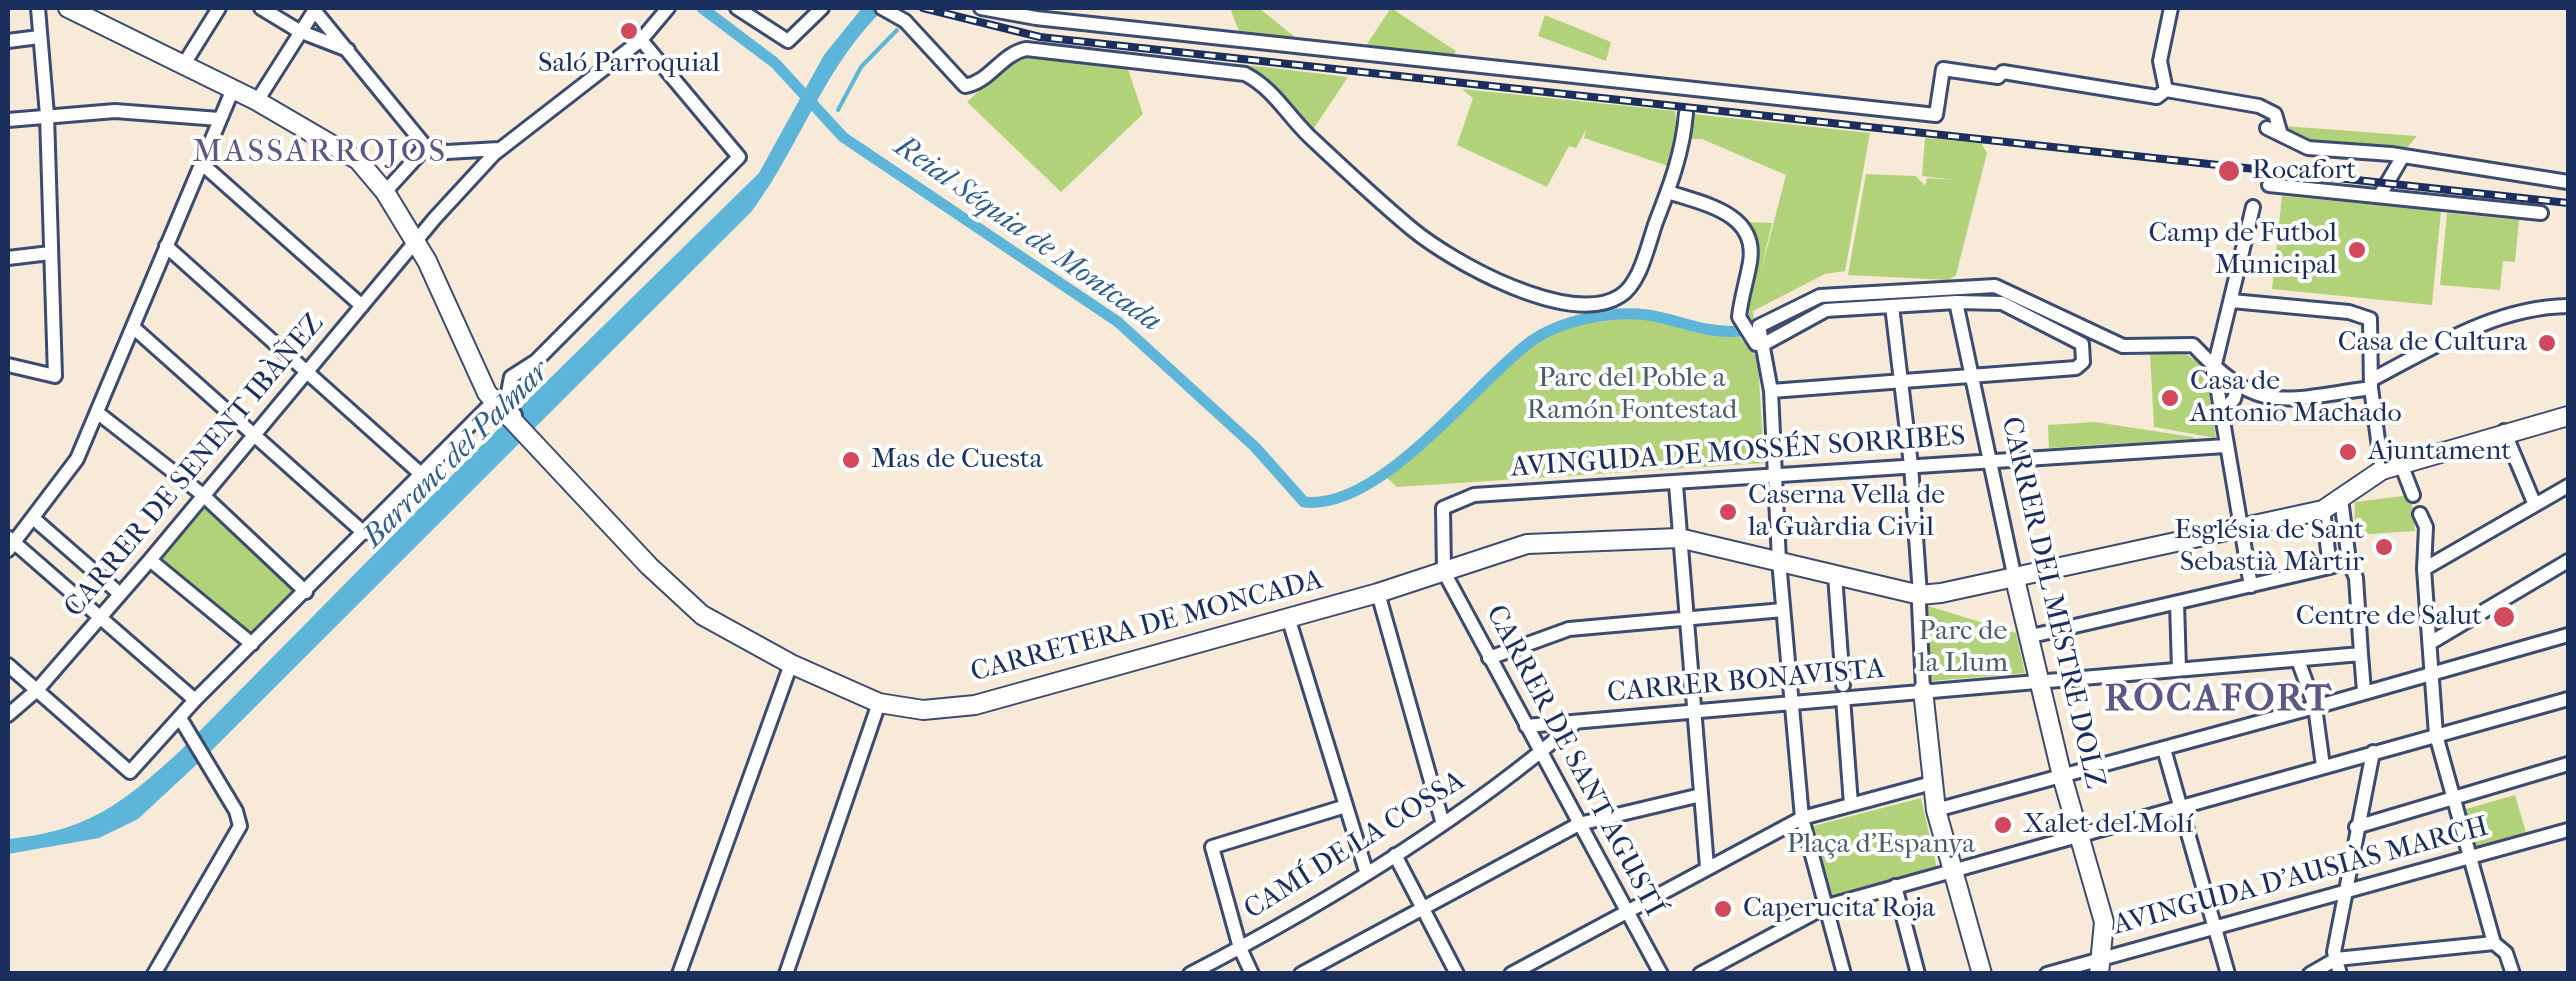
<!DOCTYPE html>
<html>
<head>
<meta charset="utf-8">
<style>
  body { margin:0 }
  #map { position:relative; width:2576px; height:981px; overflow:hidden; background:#f7ead8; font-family:"IM FELL French Canon",serif }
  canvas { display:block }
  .frame { position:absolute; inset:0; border:10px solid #1b2f5e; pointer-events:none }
</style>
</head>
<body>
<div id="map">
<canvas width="2576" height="981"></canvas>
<div class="frame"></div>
</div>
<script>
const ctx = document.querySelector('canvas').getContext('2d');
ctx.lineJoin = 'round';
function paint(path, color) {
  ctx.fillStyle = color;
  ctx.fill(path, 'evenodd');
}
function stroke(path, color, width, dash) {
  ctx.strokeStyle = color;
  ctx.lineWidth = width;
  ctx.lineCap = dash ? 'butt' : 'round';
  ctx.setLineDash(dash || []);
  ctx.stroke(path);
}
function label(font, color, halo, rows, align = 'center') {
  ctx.font = font + ' "IM FELL French Canon",serif';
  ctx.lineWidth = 8;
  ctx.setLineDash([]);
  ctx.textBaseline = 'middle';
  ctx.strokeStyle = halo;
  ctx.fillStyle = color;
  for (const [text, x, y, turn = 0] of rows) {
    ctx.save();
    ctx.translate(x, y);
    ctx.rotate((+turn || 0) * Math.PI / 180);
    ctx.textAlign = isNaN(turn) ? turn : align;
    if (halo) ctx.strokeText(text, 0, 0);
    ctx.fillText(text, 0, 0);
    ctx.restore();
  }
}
paint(new Path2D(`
  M1230 8H1259L1301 42 1240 34Z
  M1391 8 1456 51 1454 55 1365 47Z
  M1545 15 1611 42 1606 61 1538 36Z
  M1027 57 1127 66 1143 114 1061 192 967 102 1010 62Z
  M1238 64 1348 77 1312 131 1273 87Z
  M1462 89 1675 111 1678 141 1671 167 1584 138 1587 128 1576 148 1569 146 1547 187 1457 145 1473 98Z
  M1692 114 1870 133 1845 271 1825 274 1753 311 1754 320 1748 322 1756 247 1748 222 1772 223 1759 279 1786 175 1702 139H1690Z
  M2284 126 2417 136 2406 149C2380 140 2297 155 2284 126Z
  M1925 138 1981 143 1987 153 1956 275 1949 280 1848 275 1866 174 1916 176 1925 186 1927 178 1956 180 1922 176Z
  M2282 196 2441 211 2432 305 2272 289Z
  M2447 213 2519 220 2515 262 2503 261 2500 290 2440 285Z
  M1627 318C1665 318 1699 338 1737 334L1758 359 1764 463 1397 487 1384 475 1425 447 1534 342 1575 325Z
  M2150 352H2183L2205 367 2216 438 2154 427Z
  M2095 422 2193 437 2194 439 2049 448 2048 425Z
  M203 496 304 592 252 641 149 560Z
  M2403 496 2412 502 2415 531 2354 535 2355 502Z
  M1928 606 2016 633 2025 673 1931 681Z
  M2515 795 2527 836 2477 849 2466 809Z
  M1921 798 1937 868 1830 896 1813 826Z`), '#b2d27a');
paint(new Path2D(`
  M862 8H885C825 64 800 146 752 211L208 754 138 819 99 838 8 854V839C89 831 123 803 181 750L480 447 759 173 824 55Z`), '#5db5da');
stroke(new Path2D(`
  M838 110 861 67 897 30`), '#5db5da', 4);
stroke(new Path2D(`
  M702 8 775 63 843 137 1118 322 1255 447 1304 502C1380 511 1473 385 1530 342 1560 320 1612 310 1648 315 1680 320 1706 334 1739 331`), '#5db5da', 11);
const street = new Path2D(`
  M261 8 299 31 348 50
  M737 8 788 41 822 8
  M882 8 905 21 965 86C990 82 1001 54 1026 49L1245 74C1274 89 1287 115 1310 137 1343 168 1377 200 1412 229 1452 262 1570 328 1620 296 1641 283 1648 244 1656 222 1670 186 1683 152 1686 113
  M981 8 1036 18 1936 115 1943 69 1998 77 2003 72 2157 97 2166 90 2259 106 2275 114 2281 135
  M314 10 426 147 447 152 499 149
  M8 41 39 37
  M184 64 219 8
  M2166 90 2160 61 2171 8
  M257 101 316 8
  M8 120 115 111 219 119
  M2267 128 2308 148 2391 154 2568 182
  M200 162 362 306
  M2269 185 2541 213
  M385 192 426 147
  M1668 192C1704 204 1758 213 1750 262 1747 280 1741 298 1739 317L1756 344H1764
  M2380 195 2403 156
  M166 246 422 475
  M8 258 50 253
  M2232 301 2349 312 2370 319 2371 388 2382 470
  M1956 302 2015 579
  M1892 306 1911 465 1920 595
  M134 328 364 533
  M1764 344 1826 310 1956 302 2002 303 2082 344 2083 362 2076 368 1771 391
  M8 365 55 376 47 115 38 8
  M2371 380C2434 347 2496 307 2568 306
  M98 413 203 495 306 592
  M2221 414 2234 399 2237 388
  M515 415 506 403 511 377 536 361 739 157 641 40
  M2504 431 2535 505
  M2401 464 2413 495
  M1676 485 1707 867
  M2323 510 2330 567 2349 561 2341 499
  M2420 514 2426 527 2424 569 2436 735 2494 943
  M33 518 120 594
  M9 538 195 700
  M8 550 77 459 233 89
  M150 560 252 644
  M2349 561 2356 578 2361 654
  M2424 569 2568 486
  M1835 575 1843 685
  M2251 586 2214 368 2253 207
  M1378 593 1443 824
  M2177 603 2179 669
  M1919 604 1923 690
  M1288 617 1366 871
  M2027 637 2330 567
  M2430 643 2568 561
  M1489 658 1569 629 1783 610
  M2298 660 2315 707 2568 635
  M8 665 130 772 195 700 494 401
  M1843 698 1851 804
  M8 715 37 690 150 560 435 218 494 154 641 40 668 8
  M1526 726 2361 654 2364 691
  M2164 749 2228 974
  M1936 810 2315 707 2323 766
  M2356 827 2568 764
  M1395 855 1457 974
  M1895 886 1918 974
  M2494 943 2506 953 2513 974
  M154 974 240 826 236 811 180 718
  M679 974 791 664
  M786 974 879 703
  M1190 974C1325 904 1460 822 1575 723
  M1252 974 1240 948 1212 847 1346 806
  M1301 974 1579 824 1701 795
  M1511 974 1802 818 1779 561 1771 391 1759 326 1820 296 1995 286 2123 346 2193 345C2260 416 2282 400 2371 388
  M1661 974 1444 572 1443 508 1474 495 2225 446
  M1700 974 1827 906 2568 699
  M1844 974 1802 818 1932 783
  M2047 974 2568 830
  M2310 974 2336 959 2494 943
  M2340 974 2334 952 2373 752`);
const secondary = new Path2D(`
  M68 8 257 101 358 160 385 192 427 261 487 393 649 566 702 615 791 664 879 703 923 710 975 705 1378 593 1527 544 1679 538 1920 595 1941 593 2323 510 2382 470 2568 416
  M2015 579 2062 776 2104 922 2099 974
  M1923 690 1936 810 1982 974`);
stroke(street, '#3c4b70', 18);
stroke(secondary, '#3c4b70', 22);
stroke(street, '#fff', 12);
stroke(secondary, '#fff', 18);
const rail = new Path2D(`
  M923 8 1040 37 2568 203`);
stroke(rail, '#1b2f5e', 8);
stroke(rail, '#fff', 4, [11]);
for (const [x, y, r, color] of [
  [629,31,10,"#d1495b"],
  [2229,171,12,"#d1495b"],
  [2357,250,10,"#d1495b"],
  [2547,343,10,"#d1495b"],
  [2170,398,10,"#d1495b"],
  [2348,452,10,"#d1495b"],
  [851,460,10,"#d1495b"],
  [1728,512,10,"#d1495b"],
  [2384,547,10,"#d1495b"],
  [2504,617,12,"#d1495b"],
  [2003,825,10,"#d1495b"],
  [1723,909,10,"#d1495b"]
]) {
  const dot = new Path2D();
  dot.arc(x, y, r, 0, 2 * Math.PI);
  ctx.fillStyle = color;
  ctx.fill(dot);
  stroke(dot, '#fff', 4);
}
label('28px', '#1b2f5e', '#fff', [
  ["Saló Parroquial",629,64,"center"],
  ["Rocafort",2252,171],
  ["Camp de Futbol",2337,234,"right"],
  ["Municipal",2337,266,"right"],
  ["Casa de Cultura",2527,343,"right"],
  ["Casa de",2190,382],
  ["Antonio Machado",2190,414],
  ["Ajuntament",2368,452],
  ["Mas de Cuesta",871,460],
  ["Caserna Vella de",1748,496],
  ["la Guàrdia Civil",1748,528],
  ["Església de Sant",2364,531,"right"],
  ["Sebastià Màrtir",2364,563,"right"],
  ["Centre de Salut",2482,617,"right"],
  ["Xalet del Molí",2023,825],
  ["Caperucita Roja",1743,909]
], 'left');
label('28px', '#486066', '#fff', [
  ["Parc del Poble a",1632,379],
  ["Ramón Fontestad",1632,411],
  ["Parc de",1963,632],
  ["la Llum",1963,664],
  ["Plaça d'Espanya",1881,845]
]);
label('28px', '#1b2f5e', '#fff', [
  ["AVINGUDA DE MOSSÉN SORRIBES",1738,453,-4],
  ["CARRER DE SENENT IBÀÑEZ",195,466,-50],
  ["CARRER DEL MESTRE DOLZ",2052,603,77],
  ["CARRETERA DE MONCADA",1147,627,-15],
  ["CARRER BONAVISTA",1746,682,-5],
  ["CARRER DE SANT AGUSTÍ",1574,761,62],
  ["CAMÍ DE LA COSSA",1355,846,-32],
  ["AVINGUDA D'AUSIÀS MARCH",2301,877,-15]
]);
label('italic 30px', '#325e89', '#fff', [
  ["Reial Séquia de Montcada",1027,235,35],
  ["Barranc del Palmar",457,455,-45]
]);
ctx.letterSpacing = '2.5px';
label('32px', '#5d5785', '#fff', [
  ["MASSARROJOS",320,153]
]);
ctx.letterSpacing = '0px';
ctx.letterSpacing = '2.5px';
label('bold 38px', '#5d5785', '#fff', [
  ["ROCAFORT",2219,701]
]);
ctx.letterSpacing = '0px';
</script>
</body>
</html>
